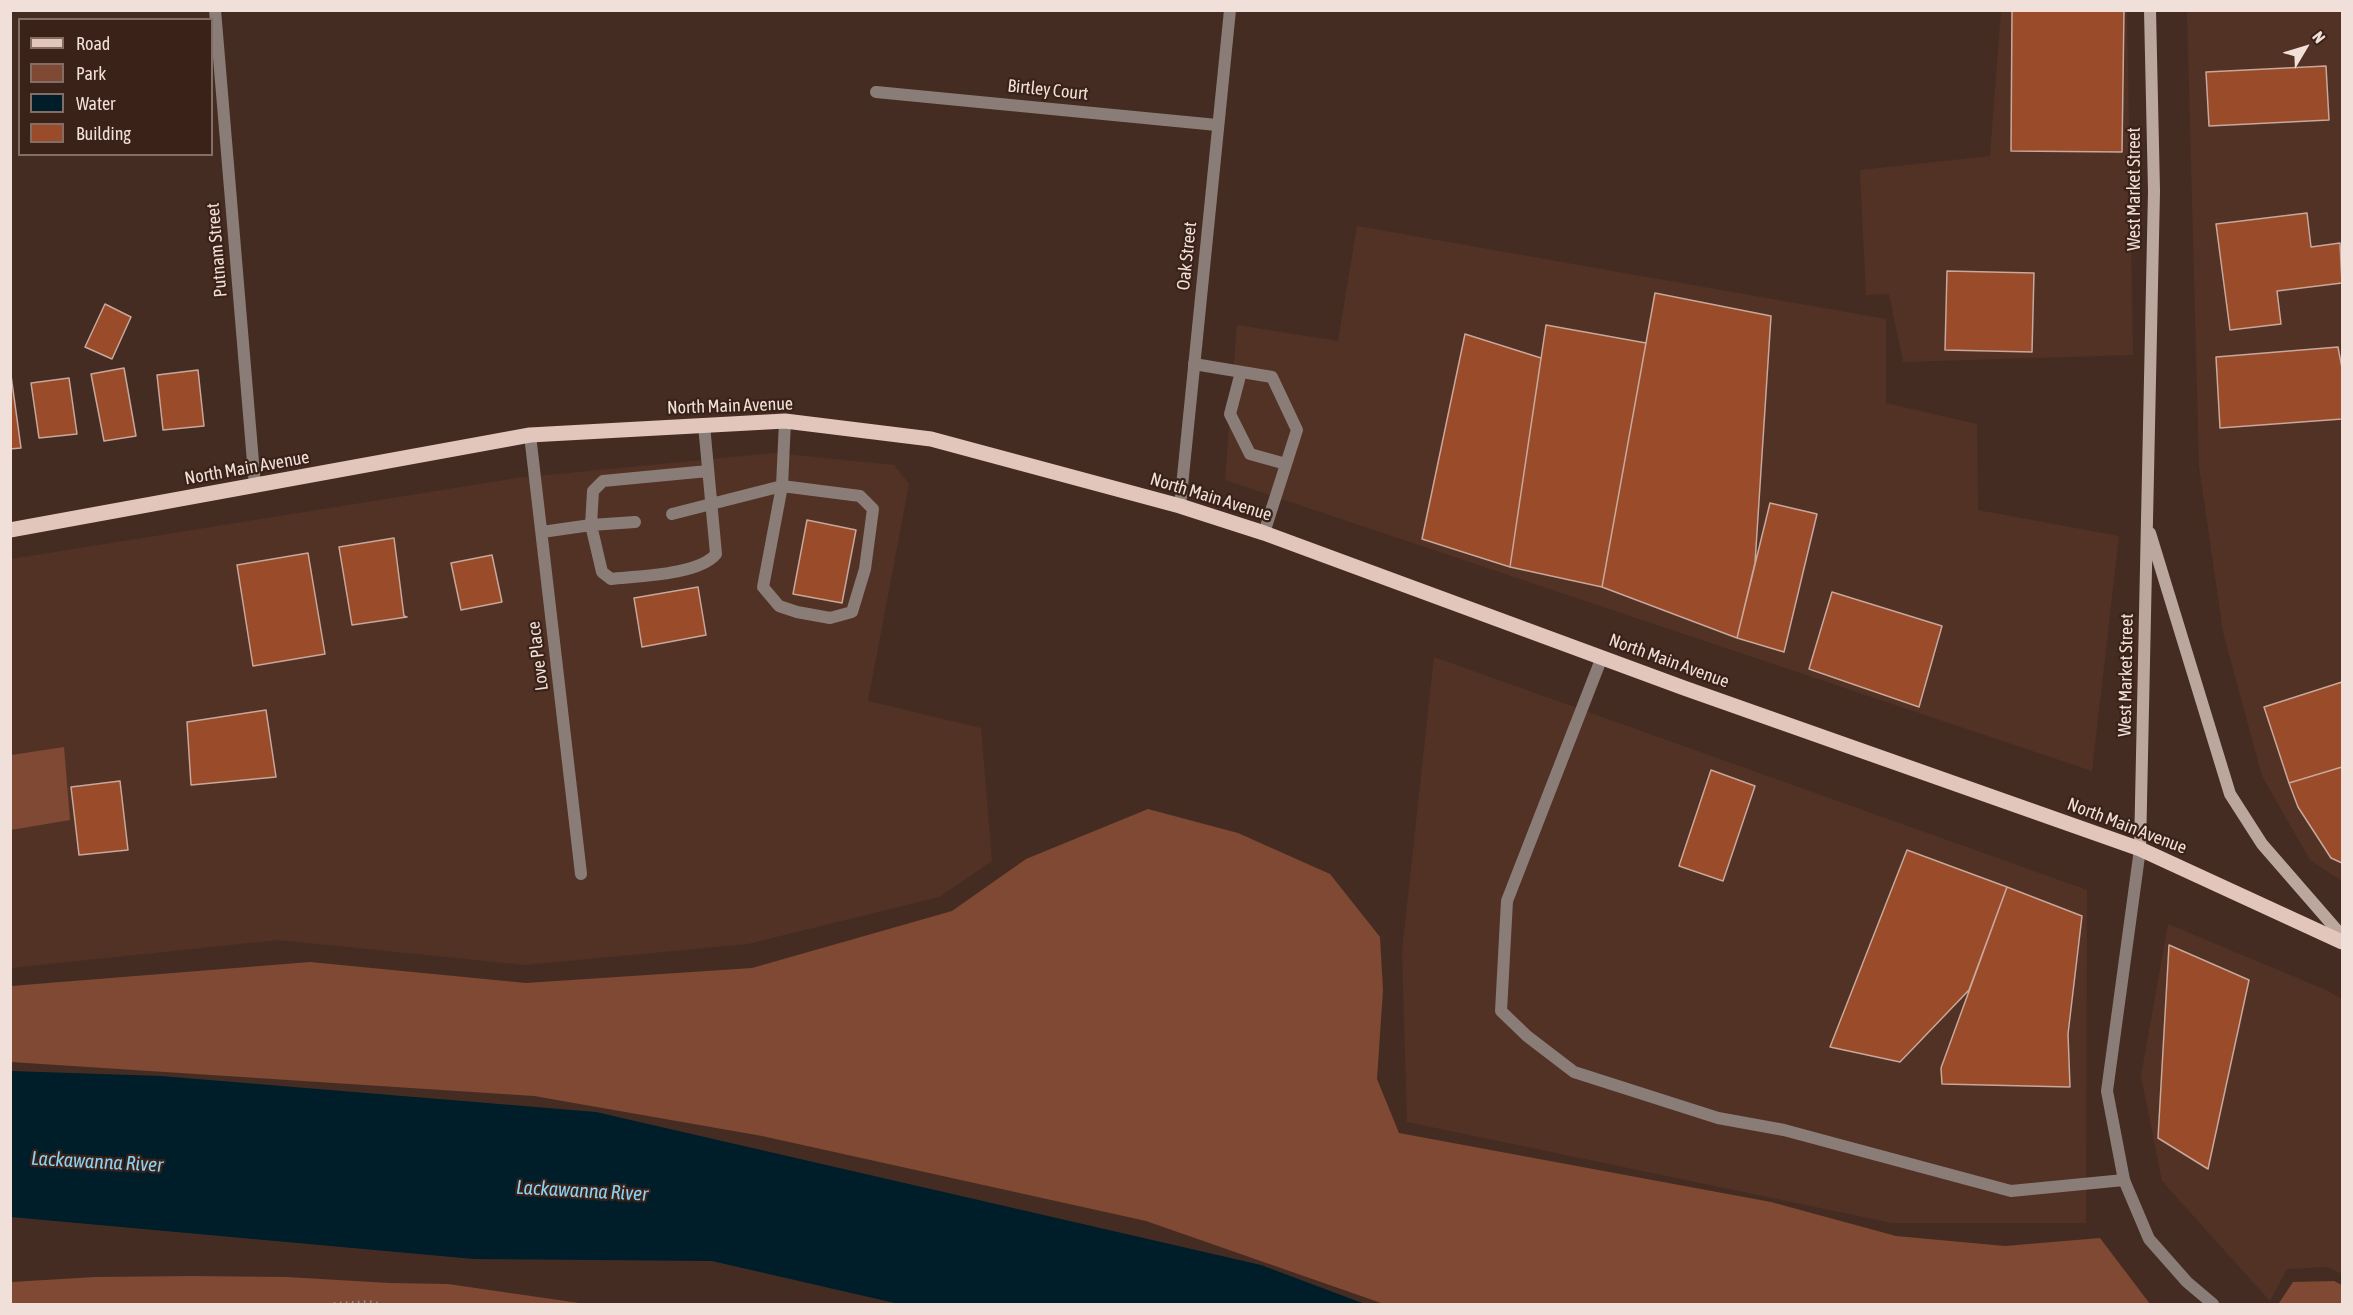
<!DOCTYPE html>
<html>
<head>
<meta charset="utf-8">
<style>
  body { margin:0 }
  #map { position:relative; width:2353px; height:1315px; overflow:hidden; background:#452c22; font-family:"Asap Condensed",sans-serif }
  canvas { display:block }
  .frame { position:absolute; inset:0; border:12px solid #f0e0d9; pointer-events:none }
  .legend { position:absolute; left:18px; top:18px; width:195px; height:138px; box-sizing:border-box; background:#3a2219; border:2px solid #836e66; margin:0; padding:8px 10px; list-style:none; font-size:18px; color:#f0e0d9 }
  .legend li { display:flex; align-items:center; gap:12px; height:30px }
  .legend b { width:30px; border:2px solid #836e66 }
  .north { position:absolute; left:2275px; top:18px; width:60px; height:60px; -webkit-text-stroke:4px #3a2219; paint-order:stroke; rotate:52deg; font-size:16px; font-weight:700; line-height:24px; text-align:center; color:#f0e0d9 }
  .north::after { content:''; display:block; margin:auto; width:21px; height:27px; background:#f0e0d9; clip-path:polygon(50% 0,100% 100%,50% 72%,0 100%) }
</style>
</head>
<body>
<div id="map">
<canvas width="2353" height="1315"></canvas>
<div class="frame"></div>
<ul class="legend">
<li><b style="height:8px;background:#e2c6bc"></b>Road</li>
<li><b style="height:16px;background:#7f4933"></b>Park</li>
<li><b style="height:16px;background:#001d2a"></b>Water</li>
<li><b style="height:16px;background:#9a4b29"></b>Building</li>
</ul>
<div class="north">N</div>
</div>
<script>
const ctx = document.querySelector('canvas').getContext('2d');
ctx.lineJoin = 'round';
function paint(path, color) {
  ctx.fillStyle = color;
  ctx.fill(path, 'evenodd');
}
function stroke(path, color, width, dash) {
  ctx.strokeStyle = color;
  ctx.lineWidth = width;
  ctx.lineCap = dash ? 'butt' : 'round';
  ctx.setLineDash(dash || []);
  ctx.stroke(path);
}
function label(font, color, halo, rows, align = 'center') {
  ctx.font = font + ' "Asap Condensed",sans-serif';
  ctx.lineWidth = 4.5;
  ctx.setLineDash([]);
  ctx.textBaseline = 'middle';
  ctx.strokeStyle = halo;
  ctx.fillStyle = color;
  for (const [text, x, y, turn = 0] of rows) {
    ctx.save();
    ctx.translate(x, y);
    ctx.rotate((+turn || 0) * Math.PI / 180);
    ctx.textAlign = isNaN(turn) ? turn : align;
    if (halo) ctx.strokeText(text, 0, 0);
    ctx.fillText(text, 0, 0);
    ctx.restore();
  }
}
paint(new Path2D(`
  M2001 11H2127L2133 355 1903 362 1889 294 1866 295 1860 170 1990 156Z
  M2187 11H2342V881L2310 860 2262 776 2223 632 2199 466Z
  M1357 226 1886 319V403L1977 424 1978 510 2119 536 2092 771 1225 480 1237 325 1338 341Z
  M774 453 894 465 909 484 868 701 981 728 992 861 939 897 748 944 525 965 278 940 11 968V559L517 478Z
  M1434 657 2087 890 2086 1223H1892L1407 1122 1402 951Z
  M2168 924 2326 990 2342 999V1274L2328 1267 2287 1269 2270 1301 2162 1181 2141 1076Z`), '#523225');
paint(new Path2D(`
  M64 747 70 820 11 830V755Z
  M1148 809 1238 833 1330 874 1380 937 1383 990 1377 1079 1399 1133 1771 1202 1896 1236 2005 1246 2100 1238 2150 1304H1384L1146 1221 762 1136 534 1096 11 1062V986L310 962 526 983 752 968 952 911 1026 859Z
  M192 1276 287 1277 389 1283 448 1284 586 1304H11V1282L95 1277Z
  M2334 1281 2342 1285V1304L2279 1303 2293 1282Z`), '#7f4933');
paint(new Path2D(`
  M11 1071 161 1076 596 1112 1261 1265 1365 1304H899L712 1261 474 1259 11 1217Z`), '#001d2a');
const building = new Path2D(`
  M2012 10H2124L2122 152 2011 151Z
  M2326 66 2329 120 2209 126 2206 72Z
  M2307 213 2311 247 2340 243 2342 283 2277 291 2281 324 2230 330 2216 224Z
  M1947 271 2034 273 2032 352 1945 350Z
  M1655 293 1771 316 1755 563 1737 638 1602 587Z
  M105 304 131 317 112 359 85 347Z
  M1546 325 1646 343 1602 587 1510 567Z
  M1465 334 1541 358 1510 567 1422 539Z
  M2338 347 2342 368V419L2220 428 2216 357Z
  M10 368 21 448 10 449Z
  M124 368 136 436 104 441 91 374Z
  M198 370 204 426 163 430 157 375Z
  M69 378 77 434 39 438 31 383Z
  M1770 503 1817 514 1784 652 1737 638Z
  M807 520 856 530 842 603 793 594Z
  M394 538 404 616 407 617 352 625 339 547Z
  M308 553 325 654 253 666 237 565Z
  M492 555 502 602 461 610 451 563Z
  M698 587 706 635 642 647 634 598Z
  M1832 592 1942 626 1919 707 1809 669Z
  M2342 682V767L2289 783 2264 707Z
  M266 710 276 777 191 785 187 722Z
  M2342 767V863L2331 858 2298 807 2289 783Z
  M1711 770 1755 786 1723 881 1679 866Z
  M120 781 128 850 79 855 71 787Z
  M1907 850 2007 887 1969 990 1900 1062 1830 1047Z
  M2007 887 2082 916 2068 1034 2070 1087 1942 1084 1941 1068Z
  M2169 945 2249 980 2208 1169 2158 1138Z`);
paint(building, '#9a4b29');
stroke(building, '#c7a89c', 1.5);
stroke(new Path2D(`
  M334 1304 369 1302 379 1304`), '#9d8981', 4, [1.5, 4.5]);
stroke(new Path2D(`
  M876 92 1217 125
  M1194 364 1272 377 1297 430 1264 533
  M1241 372 1230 414 1250 454 1286 464
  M530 435 581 874
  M672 514 782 486 860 496 873 509 865 569 852 612 830 618 797 612 779 606 763 587 782 486 785 421
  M635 522 591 525 593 491 603 481 708 471
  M542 532 591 525 602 572 611 579C638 576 699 575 716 554L704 425
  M1602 657 1507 901 1501 1011 1527 1036 1574 1072 1718 1118 1784 1130 2011 1191 2124 1180`), '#8a7d78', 12);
stroke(new Path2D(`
  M215 10 255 486`), '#8a7d78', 12);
stroke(new Path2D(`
  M1180 506 1230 10
  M2140 849 2107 1091 2124 1180 2149 1239 2187 1282 2213 1304`), '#8a7d78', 12);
stroke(new Path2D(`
  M2150 533 2230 794 2262 844 2342 936
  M2140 849 2154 191 2150 10`), '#bca79e', 12);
stroke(new Path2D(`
  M10 530 530 435 785 421 931 439 1180 506 1264 533 1684 688 2140 849 2342 942`), '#e2c6bc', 15);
label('18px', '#f0e0d9', '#3a2219', [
  ["Birtley Court",1048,90,6],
  ["West Market Street",2134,189,-90],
  ["Putnam Street",217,250,-95],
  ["Oak Street",1187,256,-84],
  ["North Main Avenue",730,406,-2],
  ["North Main Avenue",247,468,-10],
  ["North Main Avenue",1211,497,17],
  ["Love Place",538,656,-97],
  ["North Main Avenue",1669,661,20],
  ["West Market Street",2126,675,-89],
  ["North Main Avenue",2127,826,21]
]);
label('italic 20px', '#8ad3f6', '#3a2219', [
  ["Lackawanna River",97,1162,3],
  ["Lackawanna River",582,1191,3]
]);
</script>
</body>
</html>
